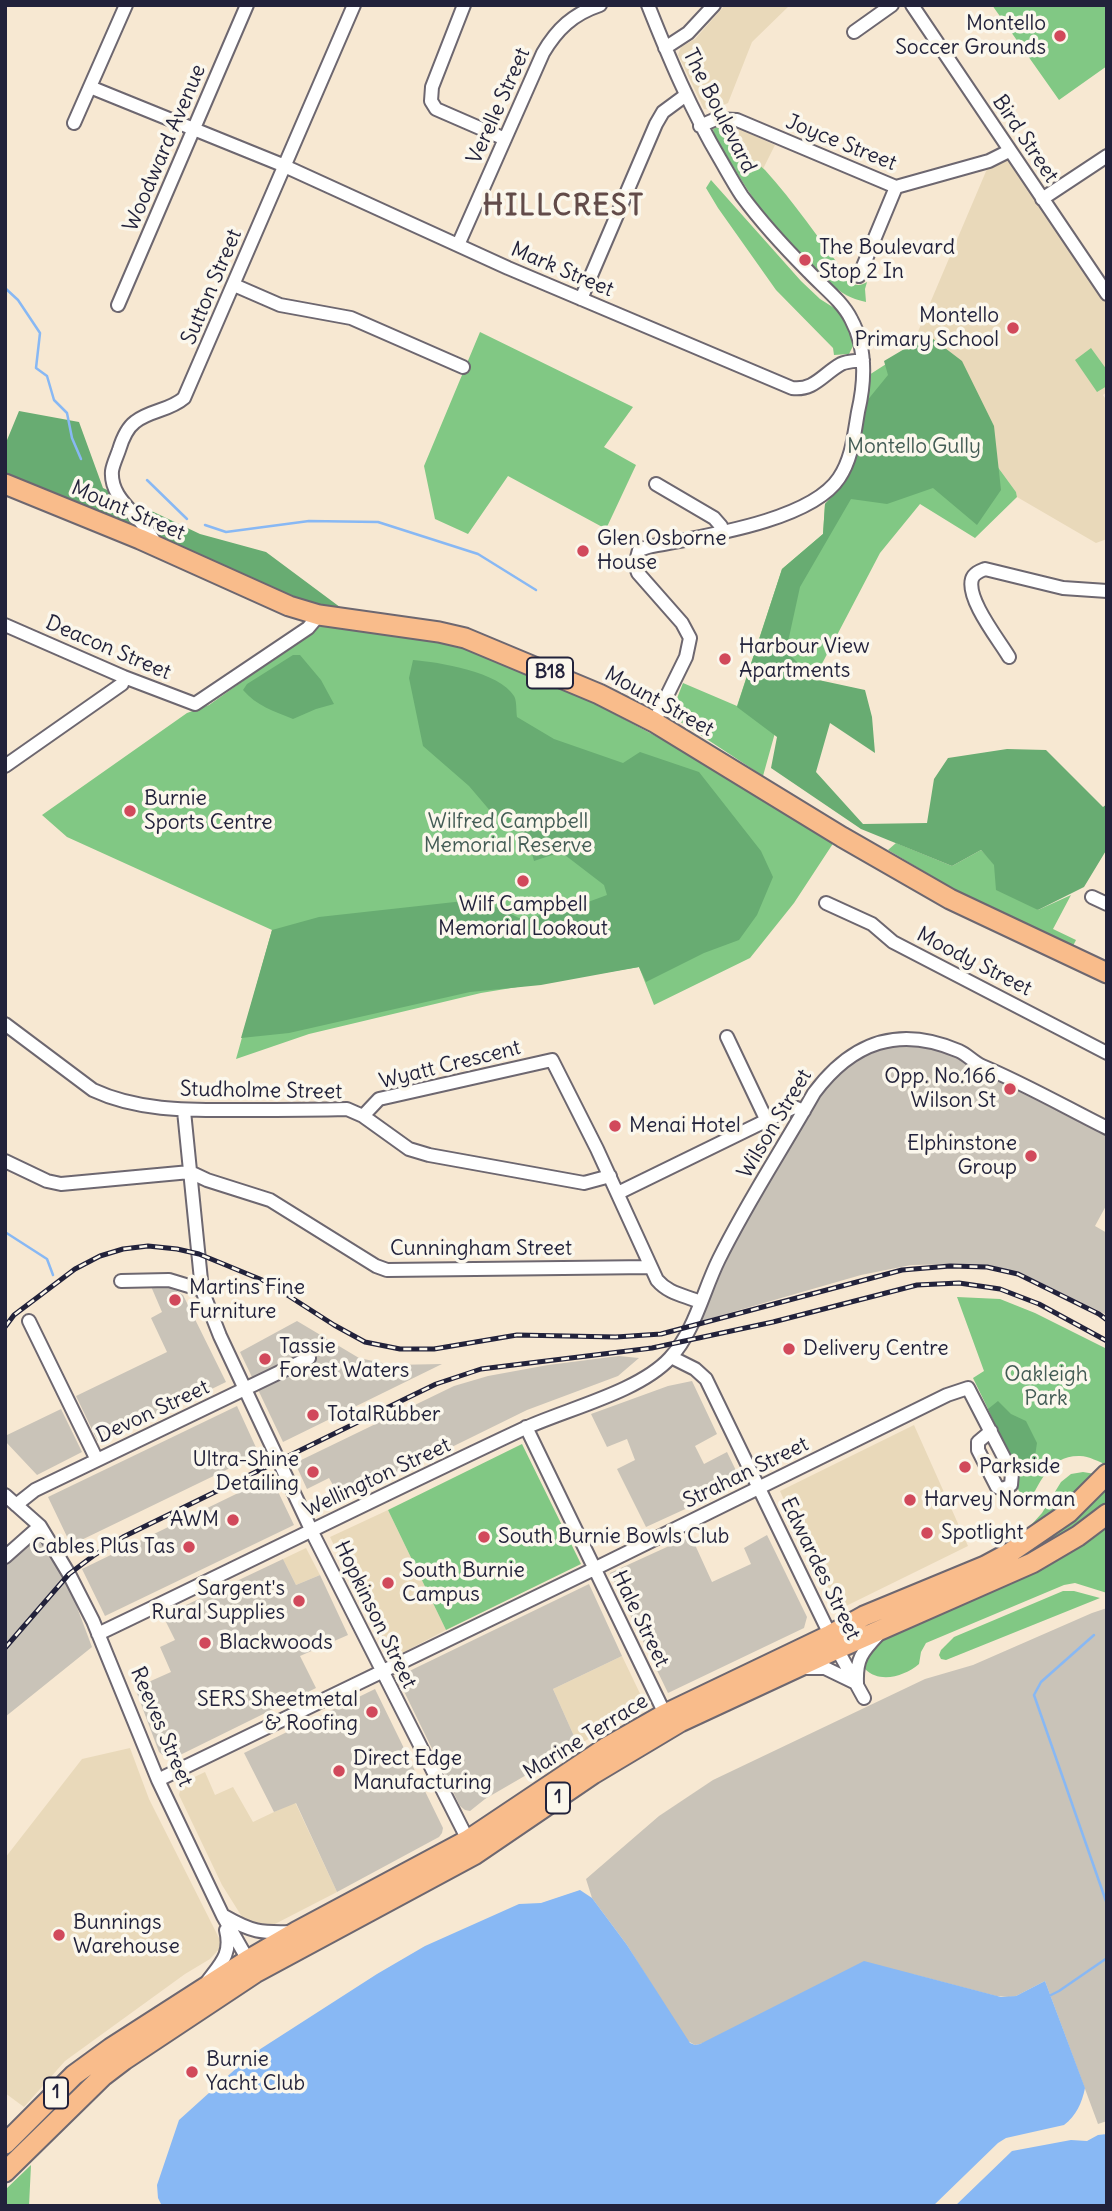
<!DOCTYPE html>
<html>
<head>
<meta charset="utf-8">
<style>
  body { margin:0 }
  #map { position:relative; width:1112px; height:2211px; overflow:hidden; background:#f7e8d2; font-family:Delius,sans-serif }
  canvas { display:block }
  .frame { position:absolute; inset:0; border:7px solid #22223b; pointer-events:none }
</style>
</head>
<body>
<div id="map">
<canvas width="1112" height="2211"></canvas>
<div class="frame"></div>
</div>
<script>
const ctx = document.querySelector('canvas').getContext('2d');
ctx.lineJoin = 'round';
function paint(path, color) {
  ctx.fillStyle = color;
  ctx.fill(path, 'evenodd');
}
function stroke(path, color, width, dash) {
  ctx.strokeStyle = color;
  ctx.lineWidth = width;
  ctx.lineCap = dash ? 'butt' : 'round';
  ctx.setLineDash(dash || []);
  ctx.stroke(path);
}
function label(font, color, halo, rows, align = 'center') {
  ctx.font = font + ' Delius,sans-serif';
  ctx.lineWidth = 7;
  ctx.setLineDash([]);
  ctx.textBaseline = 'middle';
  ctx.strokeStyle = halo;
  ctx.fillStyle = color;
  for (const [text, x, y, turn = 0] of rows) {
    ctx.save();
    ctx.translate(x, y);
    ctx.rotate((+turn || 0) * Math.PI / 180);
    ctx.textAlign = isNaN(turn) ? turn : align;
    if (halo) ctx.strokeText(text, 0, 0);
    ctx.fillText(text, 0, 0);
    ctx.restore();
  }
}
paint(new Path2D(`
  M725 5H790L752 42 728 103 713 110 704 109 678 55 681 47 695 39Z
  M720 126 737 128 775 145 763 169 737 149 720 132Z
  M1009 151 1107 294V392L1103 395 1107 401V539L1096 543 1017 497 1016 492 911 348 987 169Z
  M914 1425 968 1546 844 1607 831 1604 780 1491Z
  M388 1510 446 1630 389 1660 330 1537Z
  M306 1548 320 1575 296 1585 283 1559Z
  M622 1656 646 1706 578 1745 553 1689Z
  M130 1748 149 1799 220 1940V1948L210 1959 185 1974 65 2061 24 2107 5 2093V1858L82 1759Z
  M205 1772 215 1795 233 1787 253 1822 295 1802 337 1892 273 1925 262 1928 244 1920 222 1885 179 1795 182 1783Z`), '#e9d9ba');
paint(new Path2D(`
  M930 1042 1107 1128V1204L1095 1226 1107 1233V1315L1017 1271 966 1264 911 1265 861 1275 691 1324 700 1302 814 1093 871 1045Z
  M150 1284 168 1286 183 1295 226 1382 99 1444 76 1396 167 1352 151 1318 162 1312Z
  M297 1321 359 1358 392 1365 442 1364 283 1442 240 1352Z
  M619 1356 639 1358 618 1376 527 1410 342 1501 329 1478 307 1489 295 1463 454 1386 488 1376 548 1365Z
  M692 1381 717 1434 695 1446 704 1464 727 1452 742 1483 646 1527 617 1469 635 1460 627 1439 607 1447 591 1414 668 1386Z
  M237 1406 259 1454 71 1545 48 1497Z
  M61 1409 82 1452 37 1475 5 1441V1436Z
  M271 1477 294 1525 105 1616 82 1569Z
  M40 1526 66 1578 92 1647 5 1717V1557Z
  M767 1535 807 1617 804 1628 668 1693 610 1573 691 1536 712 1582 751 1564 744 1548Z
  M283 1559 296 1585 320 1575 348 1635 300 1656 316 1688 176 1757 164 1756 159 1752 135 1688 171 1672 160 1647 175 1640 163 1616Z
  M589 1584 622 1656 553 1689 578 1745 485 1799 470 1811 465 1810 460 1806 397 1677Z
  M1107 1608V2121L1098 2124 1045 1981 1016 1996 1009 1997 996 1996 912 1974 700 2044 695 2045 686 2040 627 1945 592 1898 586 1879 659 1816 713 1780 925 1679 973 1665 1092 1613Z
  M375 1689 443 1828 442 1833 439 1837 337 1892 296 1803 274 1812 244 1753Z`), '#c9c3b8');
paint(new Path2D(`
  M992 5H1107V66L1059 100Z
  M720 126C721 144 753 158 765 170 794 202 819 239 845 273 850 283 856 289 867 282L865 289 866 302C844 297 838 290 821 275 772 234 746 188 714 135L713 129Z
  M711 180 801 281 820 299 839 311 847 323 854 344 849 354 834 355 833 348 776 290 718 208 706 188Z
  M480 332 633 407 604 447 636 465 606 529 508 476 468 534 435 519 424 466Z
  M911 348 1016 492 1017 497 975 538 920 504 880 553 814 679 805 671 778 722 763 776 676 719 672 711 683 683 737 706 782 569 823 534 825 504 845 483 854 465 862 430 869 375Z
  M1091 348 1107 370V386L1097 392 1075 360Z
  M334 625 421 637 465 646 560 685 695 757 834 842 794 903 750 958 654 1005 639 967 481 993 309 1034 236 1059 272 930 67 837 42 815 187 713 209 705 319 627Z
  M896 843 952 866 981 850 1038 910 1071 895 1053 929 1076 940 1072 948 957 891 888 850Z
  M957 1297 1000 1299 1035 1313 1107 1349V1465C1099 1462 1089 1456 1080 1456 1049 1455 1039 1484 1027 1507L1014 1481 1016 1467 973 1378 984 1371Z
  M522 1444 581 1564 446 1630 388 1510Z
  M1083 1472 1095 1474 1079 1494 1022 1535 1042 1513 1061 1482 1071 1474Z
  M1107 1485V1508L1044 1550 851 1632 1005 1563Z
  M1107 1522V1593L1075 1583 1064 1585 926 1643 921 1652 919 1664C905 1676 880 1684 865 1669 866 1655 872 1649 882 1640Z
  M1063 1591H1074L1100 1598 946 1660 941 1659 939 1655 941 1650 954 1637Z
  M31 2165 29 2206H5V2190Z`), '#81c884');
paint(new Path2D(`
  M928 335 962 361 994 426 1001 490 977 525 933 488 887 504 851 499 800 587 786 651 814 679 865 690 872 717 875 753 830 723 816 772 863 824 927 823 934 779 948 758 1007 749 1046 750 1103 807 1107 804V849L1084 887 1038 910 996 890 994 865 981 850 952 866 861 829 771 768 777 737 737 707 782 569 823 534 825 504 845 483 854 465 866 402 888 375 884 361Z
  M19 411 79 422 103 488 200 534 266 552 360 622 319 615 5 484V445Z
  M293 655H300L321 680 334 704 316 709 293 719C273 711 257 706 243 690L247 684Z
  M413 660C438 662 500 672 514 696 517 701 516 711 517 717L554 739 623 763 640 752 699 772 761 851 773 877 757 915 739 940 704 953 646 982 639 967 541 985 470 992 289 1033 241 1038 272 930 319 917 464 901 497 907 519 918 533 917 588 902 607 895 604 885 561 852 534 861 527 835 492 813 469 786 423 746 409 678Z
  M998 1401 1011 1414 1026 1421 1037 1443 1035 1456 1016 1467 988 1409Z`), '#68ac72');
paint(new Path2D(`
  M580 1890 592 1898 627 1945 690 2043 695 2045 700 2044 864 1961 1001 1997 1016 1996 1045 1981 1085 2088C1082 2103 1076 2116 1064 2125L1006 2138 998 2143 933 2206H162L158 2198 157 2185 179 2120 251 2055 377 1974 425 1946 519 1904 541 1903Z
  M1107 2134V2206H955L1012 2151 1071 2140 1087 2141 1098 2135Z`), '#88b8f4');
stroke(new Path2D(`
  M5 288 18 300 40 333 36 368 47 376 54 400 67 413 72 438 81 459
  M147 480 187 519
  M205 525 226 532 309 521 378 522 478 554 536 590
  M5 1232 47 1259 53 1275
  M1094 1635 1041 1682 1034 1695 1107 1904
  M1051 1995 1059 1991 1107 1958`), '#88b8f4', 2.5);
const minor = new Path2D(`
  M464 5 432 87 431 101 436 109 505 139
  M648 5C669 58 691 110 720 159 727 171 734 184 742 196 762 223 785 248 809 272 823 287 842 301 851 319 867 348 865 382 858 412 854 435 852 459 839 478 810 522 697 537 648 547L639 550 635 565 638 573 682 623 690 638 686 657 654 722
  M912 5 1107 294
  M854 32 892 5
  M665 48 688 33 714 5
  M90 87 280 164 508 268 792 388C814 391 823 374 841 364 847 361 856 361 863 360
  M74 123 126 5
  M700 126 716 119 737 120 896 187 989 161 1009 151
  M1042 199 1107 156
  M458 245 543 53C557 29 573 14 600 5
  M859 276 896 187
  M234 285 280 305 351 318 463 367
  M581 299 656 124 663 112 686 95
  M118 305 247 5
  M656 484 714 518 721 526 723 533
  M156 544C152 538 149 532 144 526 131 509 110 495 112 471 113 464 117 456 119 450 122 440 127 428 135 422 150 410 169 411 184 398L354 5
  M5 625 124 677 195 704 308 628 319 615
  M1009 657C999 640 966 599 972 579 974 573 980 571 985 569L1063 588 1107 591
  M5 766 122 684 124 677
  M1092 897 1107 904
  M826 903 872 924 893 942 1107 1053
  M5 1024 93 1090C140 1112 193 1110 243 1110 278 1110 312 1110 347 1109L363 1116 409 1149 429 1155 584 1183 610 1176
  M727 1037 766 1119
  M184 1111 202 1290 220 1336 315 1538 468 1840
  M363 1116 379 1099 552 1060 597 1149 657 1280C669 1294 684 1295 700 1302
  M5 1161 47 1181 61 1184 190 1172 207 1180 270 1200 376 1266 387 1270 651 1267
  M618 1193 794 1107 804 1111
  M121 1281 169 1280 202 1290
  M29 1321 97 1460
  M671 1357 695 1369 706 1379 837 1649 864 1698
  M526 1427 665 1714
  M5 1495 40 1526 69 1574 93 1621 158 1780 223 1916 248 1960
  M16 1505 35 1490 309 1358
  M5 1557 40 1526
  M98 1634C240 1566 380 1496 523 1429 566 1409 639 1392 670 1358 695 1331 703 1291 719 1259 747 1202 783 1148 814 1093 852 1042 899 1025 959 1051 968 1055 973 1062 982 1066 1025 1084 1065 1107 1107 1128
  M805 1668H825L856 1683
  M857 1683C856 1659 862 1652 878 1635
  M158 1780 594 1569 947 1395 968 1388 1012 1473 1011 1485 1003 1489 997 1487 978 1450V1442L991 1431
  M224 1916C252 1932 260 1933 292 1932
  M207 1982C221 1963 232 1954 226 1930`);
const highway = new Path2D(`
  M5 484 140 539 289 606 319 615 439 632 465 638 599 694 654 722 842 837 950 899 1107 973
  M5 2144 74 2075 111 2048 248 1960 296 1932 468 1840 607 1747 665 1714 830 1635 864 1616 985 1566 1011 1552 1068 1513 1107 1474
  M5 2172 103 2076 124 2060 255 1973 474 1855 593 1774 680 1722 837 1649 1032 1563 1078 1536 1107 1514`);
stroke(minor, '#6d6770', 16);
stroke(highway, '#6d6770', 23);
stroke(minor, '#fff', 12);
stroke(highway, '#f9bc8b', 19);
const rail = new Path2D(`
  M5 1327 14 1315 75 1269 100 1256 123 1249 148 1246 177 1249 199 1254 267 1282 334 1325 365 1342 400 1349H434L517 1335 616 1337 661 1334 902 1270 950 1266 987 1267 1018 1274 1099 1314 1107 1320
  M5 1648 69 1574 93 1556 123 1537 407 1398 436 1384 481 1369 652 1348 773 1322 917 1285 959 1283 1000 1289 1039 1304 1107 1341`);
stroke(rail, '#22223b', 5);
stroke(rail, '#fbf7ec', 2.5, [8]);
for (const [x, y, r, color] of [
  [1060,36,7,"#d1495b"],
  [805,260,7,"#d1495b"],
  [1013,328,7,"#d1495b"],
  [583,551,7,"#d1495b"],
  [725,659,7,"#d1495b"],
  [130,811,7,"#d1495b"],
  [523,881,7,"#d1495b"],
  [1010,1089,7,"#d1495b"],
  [615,1126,7,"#d1495b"],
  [1031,1156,7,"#d1495b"],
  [175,1300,7,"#d1495b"],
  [789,1349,7,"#d1495b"],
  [265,1359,7,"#d1495b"],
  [313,1415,7,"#d1495b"],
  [965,1467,7,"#d1495b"],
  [313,1472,7,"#d1495b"],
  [910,1500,7,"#d1495b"],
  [233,1520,7,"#d1495b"],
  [927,1533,7,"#d1495b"],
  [484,1537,7,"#d1495b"],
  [189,1547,7,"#d1495b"],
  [388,1583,7,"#d1495b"],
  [299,1601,7,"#d1495b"],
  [205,1643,7,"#d1495b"],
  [372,1712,7,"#d1495b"],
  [339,1771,7,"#d1495b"],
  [59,1935,7,"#d1495b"],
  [192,2072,7,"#d1495b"]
]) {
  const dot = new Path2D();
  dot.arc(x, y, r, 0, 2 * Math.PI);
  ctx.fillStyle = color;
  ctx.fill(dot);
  stroke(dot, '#fbf7ec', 2.5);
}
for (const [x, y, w] of [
  [550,673,46],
  [558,1798,24],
  [56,2093,24]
]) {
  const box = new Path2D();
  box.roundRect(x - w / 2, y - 15.5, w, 31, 5);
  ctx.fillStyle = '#fbf7ec';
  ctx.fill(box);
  stroke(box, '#22223b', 2);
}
label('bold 19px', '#22223b', null, [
  ["B18",550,673],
  ["1",558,1798],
  ["1",56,2093]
]);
label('21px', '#22223b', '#fbf7ec', [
  ["Montello",1046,24,"right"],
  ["Soccer Grounds",1046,48,"right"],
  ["The Boulevard",819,248],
  ["Stop 2 In",819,272],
  ["Montello",999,316,"right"],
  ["Primary School",999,340,"right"],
  ["Glen Osborne",597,539],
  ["House",597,563],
  ["Harbour View",739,647],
  ["Apartments",739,671],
  ["Burnie",144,799],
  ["Sports Centre",144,823],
  ["Wilf Campbell",523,905,"center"],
  ["Memorial Lookout",523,929,"center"],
  ["Opp. No.166",996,1077,"right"],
  ["Wilson St",996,1101,"right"],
  ["Menai Hotel",629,1126],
  ["Elphinstone",1017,1144,"right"],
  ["Group",1017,1168,"right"],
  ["Martins Fine",189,1288],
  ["Furniture",189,1312],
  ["Tassie",279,1347],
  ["Forest Waters",279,1371],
  ["Delivery Centre",803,1349],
  ["TotalRubber",327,1415],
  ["Ultra-Shine",299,1460,"right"],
  ["Detailing",299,1484,"right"],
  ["Parkside",979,1467],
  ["Harvey Norman",924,1500],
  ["AWM",219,1520,"right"],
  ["Spotlight",941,1533],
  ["South Burnie Bowls Club",498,1537],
  ["Cables Plus Tas",175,1547,"right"],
  ["South Burnie",402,1571],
  ["Campus",402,1595],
  ["Sargent's",285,1589,"right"],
  ["Rural Supplies",285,1613,"right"],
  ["Blackwoods",219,1643],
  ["SERS Sheetmetal",358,1700,"right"],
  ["& Roofing",358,1724,"right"],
  ["Direct Edge",353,1759],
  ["Manufacturing",353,1783],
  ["Bunnings",73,1923],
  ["Warehouse",73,1947],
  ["Burnie",206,2060],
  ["Yacht Club",206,2084]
], 'left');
label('21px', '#22223b', '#fbf7ec', [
  ["Verelle Street",499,106,-66],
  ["The Boulevard",719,111,63],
  ["Bird Street",1025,139,56],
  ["Joyce Street",841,143,22],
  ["Woodward Avenue",165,148,-67],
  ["Mark Street",562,270,23],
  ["Sutton Street",212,287,-67],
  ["Mount Street",128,511,23],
  ["Deacon Street",108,648,23],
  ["Mount Street",659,702,29],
  ["Moody Street",974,962,27],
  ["Wyatt Crescent",450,1065,-14],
  ["Studholme Street",261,1091,1],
  ["Wilson Street",775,1124,-59],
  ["Cunningham Street",481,1249],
  ["Devon Street",153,1412,-25],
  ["Strahan Street",746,1473,-26],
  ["Wellington Street",377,1478,-25],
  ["Edwardes Street",820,1569,64],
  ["Hopkinson Street",375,1615,64],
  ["Hale Street",640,1619,64],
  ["Reeves Street",161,1727,67],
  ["Marine Terrace",586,1737,-32]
]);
label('21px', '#435c55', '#fbf7ec', [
  ["Montello Gully",914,447],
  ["Wilfred Campbell",508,822],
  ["Memorial Reserve",508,846],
  ["Oakleigh",1046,1375],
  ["Park",1046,1399]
]);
ctx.letterSpacing = '2px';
label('bold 28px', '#624b49', '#fbf7ec', [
  ["HILLCREST",564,207]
]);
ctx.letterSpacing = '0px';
</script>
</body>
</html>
